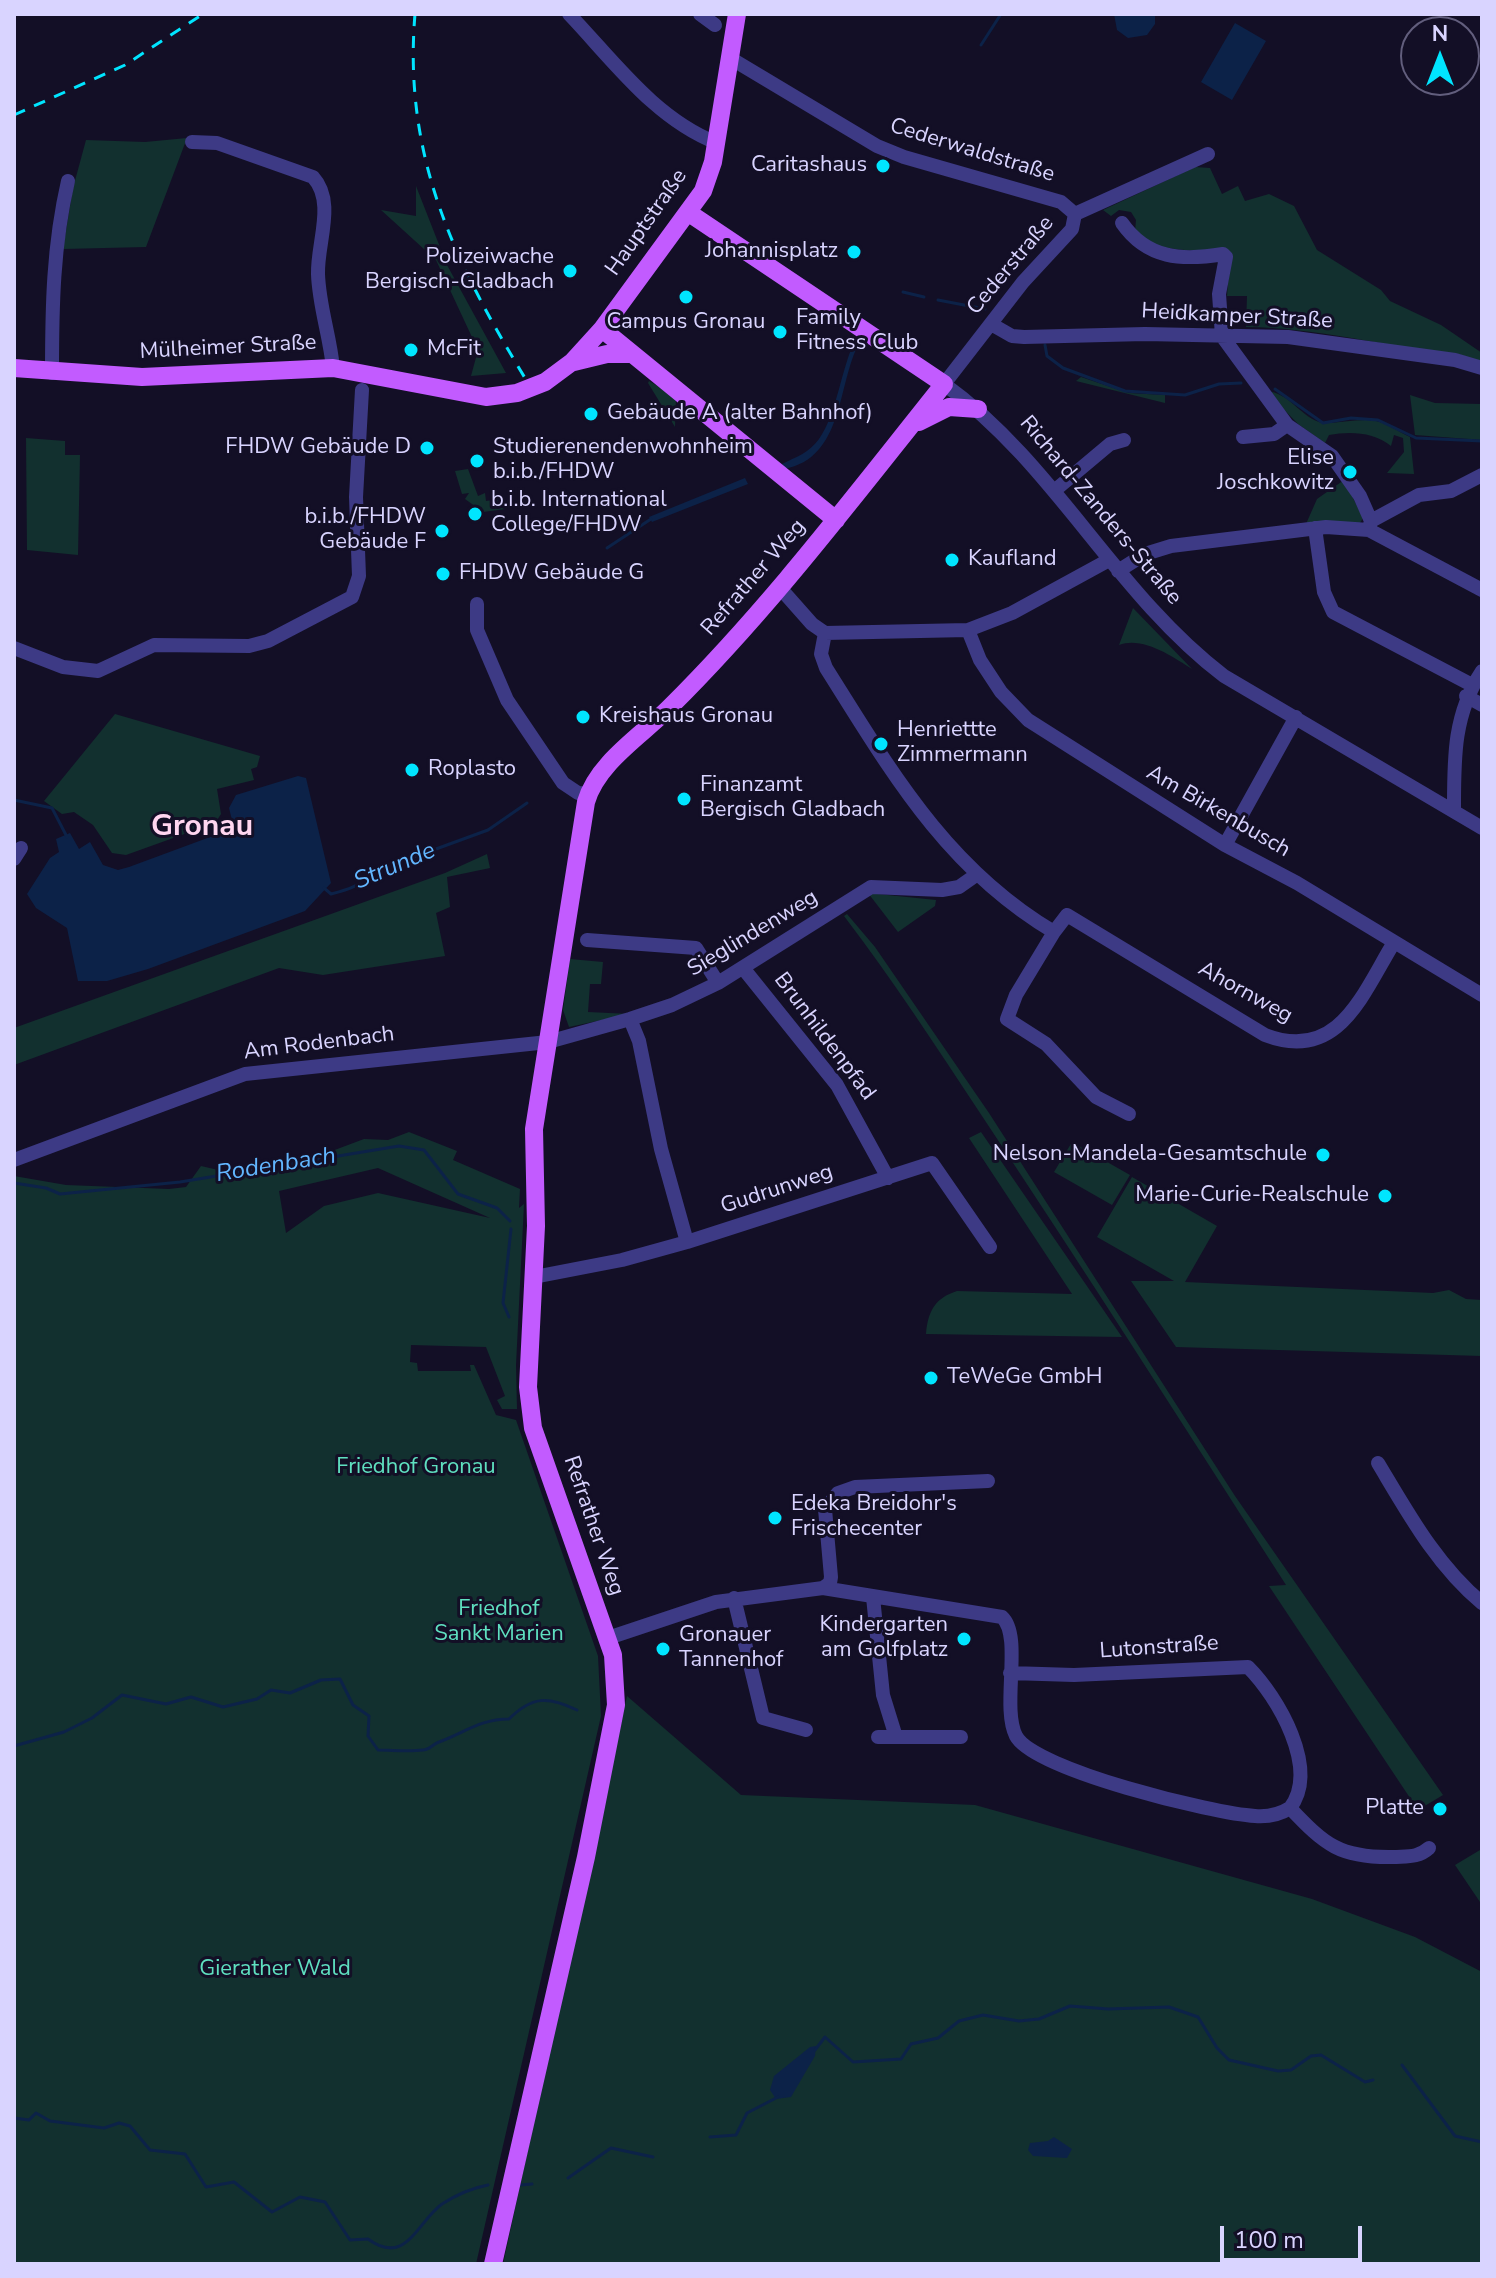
<!DOCTYPE html>
<html>
<head>
<meta charset="utf-8">
<style>
  body { margin:0 }
  #map { position:relative; width:1496px; height:2278px; overflow:hidden; background:#130f26; font-family:"Nunito Sans",sans-serif }
  canvas { display:block }
  .frame { position:absolute; inset:0; border:16px solid #d9d4ff; pointer-events:none }
  .north { position:absolute; left:1400px; top:16px; width:80px; height:80px; box-sizing:border-box; background:#130f26; border:2px solid #625e7d; border-radius:50%; rotate:0deg; font-size:22px; font-weight:700; line-height:32px; text-align:center; color:#d9d4ff }
  .north::after { content:''; display:block; margin:auto; width:28px; height:36px; background:#00e5ff; clip-path:polygon(50% 0,100% 100%,50% 72%,0 100%) }
  .scale { position:absolute; left:1220px; top:2226px; width:142px; height:36px; box-sizing:border-box; border:4px solid #d9d4ff; border-top:0; padding-left:10px; font-size:24px; line-height:28px; white-space:nowrap; color:#d9d4ff; -webkit-text-stroke:6px #130f26; paint-order:stroke }
</style>
</head>
<body>
<div id="map">
<canvas width="1496" height="2278"></canvas>
<div class="frame"></div>
<div class="north">N</div>
<div class="scale">100 m</div>
</div>
<script>
const ctx = document.querySelector('canvas').getContext('2d');
ctx.lineJoin = 'round';
function paint(path, color) {
  ctx.fillStyle = color;
  ctx.fill(path, 'evenodd');
}
function stroke(path, color, width, dash) {
  ctx.strokeStyle = color;
  ctx.lineWidth = width;
  ctx.lineCap = dash ? 'butt' : 'round';
  ctx.setLineDash(dash || []);
  ctx.stroke(path);
}
function label(font, color, halo, rows, align = 'center') {
  ctx.font = font + ' "Nunito Sans",sans-serif';
  ctx.lineWidth = 6;
  ctx.setLineDash([]);
  ctx.textBaseline = 'middle';
  ctx.strokeStyle = halo;
  ctx.fillStyle = color;
  for (const [text, x, y, turn = 0] of rows) {
    ctx.save();
    ctx.translate(x, y);
    ctx.rotate((+turn || 0) * Math.PI / 180);
    ctx.textAlign = isNaN(turn) ? turn : align;
    if (halo) ctx.strokeText(text, 0, 0);
    ctx.fillText(text, 0, 0);
    ctx.restore();
  }
}
paint(new Path2D(`
  M187 138 146 247 63 249 73 188 86 140 145 142Z
  M1195 167 1210 168 1222 194 1238 186 1245 201 1269 194 1294 206 1317 250 1381 290 1390 301 1441 325 1482 353V362L1455 353 1452 356C1384 345 1317 328 1246 327L1247 296H1227L1230 255 1157 247 1135 232 1136 220 1131 212 1119 210 1111 216 1103 210Z
  M416 186 447 265 506 373 471 376 478 350 436 260 381 210 416 216Z
  M1081 377 1129 393 1165 395V403L1076 381Z
  M649 381 676 397 675 427 648 383Z
  M1266 391C1290 393 1299 415 1319 422 1329 426 1359 417 1376 421 1387 423 1399 432 1410 437L1414 474 1387 473 1404 452 1403 438 1394 435 1391 446C1374 432 1350 431 1329 435L1325 443 1298 424Z
  M1410 395 1435 403 1482 404V440L1415 435Z
  M26 438 65 441V455H80L78 555 27 550Z
  M468 469 478 496 485 493 486 501 499 499 501 504 520 500 521 507 483 512 465 499 469 493 462 494 455 471Z
  M1344 480 1363 518 1360 523 1306 524 1317 499Z
  M1133 608 1192 669C1173 657 1143 636 1119 645Z
  M115 714 260 756 257 767 251 769 254 780 217 789 221 814 215 823 126 855 112 853 93 825 74 812 62 814 44 801Z
  M487 854 490 868 447 877 450 907 436 913 445 956 323 975 279 968 14 1065V1028L445 873Z
  M868 893 936 900 935 906 898 932Z
  M847 914 875 947 989 1113 1235 1496 1443 1795 1418 1810 1269 1586 1286 1585C1185 1428 1085 1271 982 1116 937 1048 893 980 844 916Z
  M570 959 603 962 601 984H590L588 1012 630 1014 569 1027 563 1010Z
  M409 1132 457 1151 453 1160 520 1189 519 1208 524 1204 516 1365 517 1409H502L497 1400 505 1396 486 1347 411 1345 410 1362 417 1363 418 1371H471L470 1365H474L496 1415 516 1420 598 1656 601 1716 476 2264H14V1176L66 1185 169 1189 186 1187 201 1166 240 1175 268 1171 269 1167 308 1160 364 1139 388 1140ZM378 1168 490 1218 378 1193 324 1206 286 1233 279 1191Z
  M981 1132 1122 1337 926 1334C928 1311 935 1298 957 1291L1072 1294 969 1138Z
  M1072 1142 1130 1175 1112 1205 1054 1172Z
  M1132 1177 1217 1226 1185 1282 1433 1293 1449 1290 1466 1299 1482 1300V1356L1176 1347 1131 1281H1174L1097 1237Z
  M627 1696 741 1795 975 1805 1312 1899 1415 1937 1482 1972V2264H503Z
  M1480 1850 1482 1854V1905L1455 1865Z`), '#12302f');
paint(new Path2D(`
  M1114 14H1155V24L1147 35 1128 38 1117 30Z
  M1235 23 1266 41 1232 100 1201 82Z
  M856 338 859 343C837 385 844 458 784 469L782 464C796 457 809 453 819 439 837 414 841 368 856 338Z
  M745 478 748 484 652 522 649 517Z
  M298 776 306 778 331 883 305 911 148 969 107 981H78L67 928 36 908 27 894 50 858 59 852 56 839 70 833 79 849 90 842 103 865 118 870 129 867 229 830 232 820 229 808 236 795Z
  M816 2046 815 2056 791 2097 776 2099 770 2090 774 2076 810 2047Z
  M1054 2137 1072 2149 1067 2158 1033 2156 1028 2150 1030 2143 1048 2141Z`), '#0c2248');
stroke(new Path2D(`
  M981 45 1001 14
  M903 292 924 297
  M938 300 985 309
  M1045 345 1047 356 1063 368 1125 391 1185 395 1219 384 1241 383
  M1275 389 1323 423 1351 418 1378 420 1416 438 1482 441
  M607 548 651 519
  M14 800 52 808 67 837
  M324 888 331 894C347 890 363 885 373 872L488 830 527 803
  M14 1183 46 1188 60 1194 180 1182 399 1146 424 1150 458 1194 497 1208 510 1221
  M509 1317 503 1303 511 1229
  M14 1746 64 1732 92 1718 122 1695 166 1704 191 1697 223 1707 257 1699 271 1690 290 1693 321 1680 340 1679 353 1705 369 1716 368 1736 378 1750C392 1750 408 1752 423 1750 429 1750 433 1744 439 1742 464 1733 480 1719 509 1719 532 1696 548 1696 577 1710
  M815 2050 825 2037 853 2062 901 2059 911 2044 938 2038 959 2021 983 2015 1019 2021 1039 2019 1070 2006 1108 2009 1169 2007 1198 2017 1217 2048 1229 2060 1278 2071 1291 2070 1311 2056 1321 2055 1365 2082 1373 2080
  M1402 2065 1455 2136 1482 2142
  M14 2118 29 2120 36 2113 50 2121 104 2128 119 2123 130 2126 150 2150 185 2154 206 2187 234 2182 272 2212 300 2197 325 2202 350 2240 368 2239C406 2267 417 2222 442 2204 456 2195 472 2188 488 2185
  M710 2137 736 2135 747 2113 778 2097
  M568 2178 611 2148 653 2157
  M520 2185 532 2184`), '#0c2248', 3);
stroke(new Path2D(`
  M569 14C613 60 655 119 717 143
  M700 14 715 25
  M730 58 877 146 904 157 1061 202 1075 214
  M192 142 217 143 313 177C336 202 317 243 318 274 319 306 330 336 333 368
  M1075 214 1072 229 1023 282 944 384C1055 464 1115 593 1224 676L1482 828
  M1075 214 1208 154
  M1122 223C1147 259 1182 261 1223 254L1226 257 1219 294 1222 336 1287 425 1332 456 1360 496 1371 521 1369 530
  M991 324 1012 336 1024 337 1145 334 1288 337 1455 360 1482 368
  M52 373C52 307 53 246 68 181
  M1243 437 1274 434 1287 425
  M1054 491 1110 444 1124 440
  M1371 521 1419 495 1451 491 1482 475
  M1315 528 1324 592 1333 612 1472 685
  M1118 571 1145 554 1171 546 1326 527 1369 530 1482 590
  M781 589 812 624 825 633 968 630 1012 613 1109 560
  M477 604V630L507 700 563 783 578 793 589 794
  M968 630 980 660 1001 692 1028 720 1225 845 1297 883 1482 995
  M825 633 821 654 826 668C891 771 946 868 1054 932L1067 915 1265 1035C1338 1063 1362 995 1393 944
  M14 648 63 667 98 671 154 645 249 646 268 641 352 597 359 576 356 497 362 390
  M1466 696 1482 705
  M1454 811C1454 759 1453 715 1482 671
  M1225 845 1296 717
  M14 859 21 848
  M1054 932 1016 995 1007 1019 1046 1044 1096 1097 1129 1114
  M587 940 696 948 718 983
  M743 968 837 1085 888 1178
  M630 1019 639 1041 661 1149 687 1242
  M14 1160 245 1074 548 1042 630 1019 672 1005 718 983 871 887 942 890 959 887 976 875
  M534 1277 622 1260 687 1242 932 1163 990 1247
  M1378 1463C1408 1513 1437 1566 1482 1603
  M823 1588 830 1583 831 1577 825 1509 838 1493 855 1487 988 1481
  M873 1597 883 1695 896 1737
  M734 1598 763 1718 806 1730
  M608 1638 716 1602 823 1588 1002 1617C1023 1636 1001 1707 1016 1736 1034 1770 1215 1814 1255 1816 1268 1817 1279 1815 1290 1808 1325 1845 1340 1858 1393 1857 1407 1856 1418 1858 1429 1848
  M1010 1673 1074 1675 1248 1667C1278 1697 1320 1769 1290 1808
  M878 1737H961`), '#3d3a85', 14);
stroke(new Path2D(`
  M602 329 836 520
  M574 362 607 354H630
  M14 368 142 377 333 368 486 397 517 393 545 382 572 362 602 329 703 191 713 162 737 14
  M919 422 949 407 978 409
  M493 2264 586 1857 616 1705 613 1655 533 1428 528 1387 536 1226 534 1129 586 802C597 763 642 735 669 708 770 608 855 495 944 384L689 213`), '#c25bff', 18);
stroke(new Path2D(`
  M415 14C403 156 454 261 525 378
  M14 115 125 65 203 14`), '#00e5ff', 3, [12, 10]);
for (const [x, y, r, color] of [
  [883,166,8,"#00e5ff"],
  [854,252,8,"#00e5ff"],
  [570,271,8,"#00e5ff"],
  [686,297,8,"#00e5ff"],
  [780,332,8,"#00e5ff"],
  [411,350,8,"#00e5ff"],
  [591,414,8,"#00e5ff"],
  [427,448,8,"#00e5ff"],
  [477,461,8,"#00e5ff"],
  [1350,472,8,"#00e5ff"],
  [475,514,8,"#00e5ff"],
  [442,531,8,"#00e5ff"],
  [952,560,8,"#00e5ff"],
  [443,574,8,"#00e5ff"],
  [583,717,8,"#00e5ff"],
  [881,744,8,"#00e5ff"],
  [412,770,8,"#00e5ff"],
  [684,799,8,"#00e5ff"],
  [1323,1155,8,"#00e5ff"],
  [1385,1196,8,"#00e5ff"],
  [931,1378,8,"#00e5ff"],
  [775,1518,8,"#00e5ff"],
  [964,1639,8,"#00e5ff"],
  [663,1649,8,"#00e5ff"],
  [1440,1809,8,"#00e5ff"]
]) {
  const dot = new Path2D();
  dot.arc(x, y, r, 0, 2 * Math.PI);
  ctx.fillStyle = color;
  ctx.fill(dot);
  stroke(dot, '#130f26', 3);
}
label('22px', '#d9d4ff', '#130f26', [
  ["Cederwaldstraße",972,151,17],
  ["Hauptstraße",647,223,-55],
  ["Cederstraße",1011,266,-50],
  ["Heidkamper Straße",1237,317,3],
  ["Mülheimer Straße",228,348,-3],
  ["Richard-Zanders-Straße",1100,511,50],
  ["Refrather Weg",754,578,-49],
  ["Am Birkenbusch",1218,812,30],
  ["Sieglindenweg",753,934,-31],
  ["Ahornweg",1245,993,29],
  ["Brunhildenpfad",824,1037,53],
  ["Am Rodenbach",319,1044,-7],
  ["Gudrunweg",777,1190,-18],
  ["Refrather Weg",593,1526,71],
  ["Lutonstraße",1159,1648,-4]
]);
label('22px', '#d9d4ff', '#130f26', [
  ["Caritashaus",867,166,"right"],
  ["Johannisplatz",838,252,"right"],
  ["Polizeiwache",554,258,"right"],
  ["Bergisch-Gladbach",554,283,"right"],
  ["Family",796,319],
  ["Fitness Club",796,344],
  ["Campus Gronau",686,323,"center"],
  ["McFit",427,350],
  ["Gebäude A (alter Bahnhof)",607,414],
  ["FHDW Gebäude D",411,448,"right"],
  ["Studierenendenwohnheim",493,448],
  ["b.i.b./FHDW",493,473],
  ["Elise",1334,459,"right"],
  ["Joschkowitz",1334,484,"right"],
  ["b.i.b. International",491,501],
  ["College/FHDW",491,526],
  ["b.i.b./FHDW",426,518,"right"],
  ["Gebäude F",426,543,"right"],
  ["Kaufland",968,560],
  ["FHDW Gebäude G",459,574],
  ["Kreishaus Gronau",599,717],
  ["Henriettte",897,731],
  ["Zimmermann",897,756],
  ["Roplasto",428,770],
  ["Finanzamt",700,786],
  ["Bergisch Gladbach",700,811],
  ["Nelson-Mandela-Gesamtschule",1307,1155,"right"],
  ["Marie-Curie-Realschule",1369,1196,"right"],
  ["TeWeGe GmbH",947,1378],
  ["Edeka Breidohr's",791,1505],
  ["Frischecenter",791,1530],
  ["Kindergarten",948,1626,"right"],
  ["am Golfplatz",948,1651,"right"],
  ["Gronauer",679,1636],
  ["Tannenhof",679,1661],
  ["Platte",1424,1809,"right"]
], 'left');
label('22px', '#5fe0c0', '#130f26', [
  ["Friedhof Gronau",416,1468],
  ["Friedhof",499,1610],
  ["Sankt Marien",499,1635],
  ["Gierather Wald",275,1970]
]);
label('italic 24px', '#62b6ff', '#130f26', [
  ["Strunde",395,867,-23],
  ["Rodenbach",276,1166,-9]
]);
label('bold 30px', '#ffd6f0', '#130f26', [
  ["Gronau",202,828]
]);
</script>
</body>
</html>
